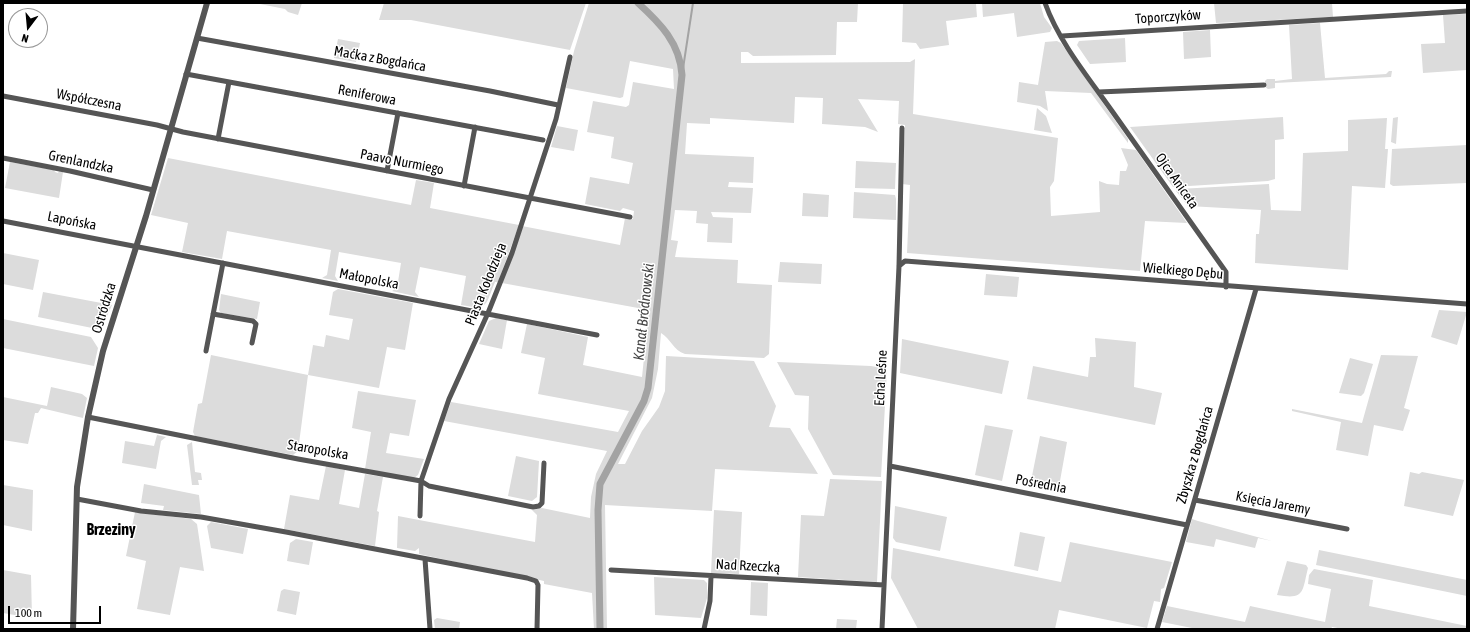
<!DOCTYPE html>
<html>
<head>
<meta charset="utf-8">
<style>
  body { margin:0 }
  #map { position:relative; width:1470px; height:632px; overflow:hidden; background:#fff; font-family:"Asap Condensed",sans-serif }
  canvas { display:block }
  .frame { position:absolute; inset:0; border:4px solid #000; pointer-events:none }
  .north { position:absolute; left:8px; top:8px; width:40px; height:40px; box-sizing:border-box; background:#fff; border:1px solid #999; border-radius:50%; rotate:196deg; font-size:11px; font-weight:700; line-height:16px; text-align:center; color:#000 }
  .north::after { content:''; display:block; margin:auto; width:14px; height:18px; background:#000; clip-path:polygon(50% 0,100% 100%,50% 72%,0 100%) }
  .scale { position:absolute; left:8px; top:606px; width:93px; height:18px; box-sizing:border-box; border:2px solid #000; border-top:0; padding-left:5px; font-size:12px; line-height:14px; white-space:nowrap; color:#000; -webkit-text-stroke:3px #fff; paint-order:stroke }
</style>
</head>
<body>
<div id="map">
<canvas width="1470" height="632"></canvas>
<div class="frame"></div>
<div class="north">N</div>
<div class="scale">100 m</div>
</div>
<script>
const ctx = document.querySelector('canvas').getContext('2d');
ctx.lineJoin = 'round';
function paint(path, color) {
  ctx.fillStyle = color;
  ctx.fill(path, 'evenodd');
}
function stroke(path, color, width, dash) {
  ctx.strokeStyle = color;
  ctx.lineWidth = width;
  ctx.lineCap = dash ? 'butt' : 'round';
  ctx.setLineDash(dash || []);
  ctx.stroke(path);
}
function label(font, color, halo, rows, align = 'center') {
  ctx.font = font + ' "Asap Condensed",sans-serif';
  ctx.lineWidth = 3;
  ctx.setLineDash([]);
  ctx.textBaseline = 'middle';
  ctx.strokeStyle = halo;
  ctx.fillStyle = color;
  for (const [text, x, y, turn = 0] of rows) {
    ctx.save();
    ctx.translate(x, y);
    ctx.rotate((+turn || 0) * Math.PI / 180);
    ctx.textAlign = isNaN(turn) ? turn : align;
    if (halo) ctx.strokeText(text, 0, 0);
    ctx.fillText(text, 0, 0);
    ctx.restore();
  }
}
paint(new Path2D(`
  M255 3H302L298 15 288 12 285 9Z
  M384 3H586L570 50 411 20H379Z
  M589 3H858L857 22H837L836 55 753 56 748 52H741V63L910 62 915 59 913 114 1058 138 1054 181 1050 187 1051 216 1100 212 1099 181 1107 184 1119 185 1120 171H1126L1128 165 1121 148 1136 150 1187 223 1145 221 1140 271 907 253 910 185 902 184 905 125 898 124 899 101 858 99 878 132 865 127 822 124 823 98 795 97 794 123 710 118V124L687 123 685 154 754 157 753 183 729 182 728 187 753 188 751 213 711 212 713 217 733 218 732 243 707 242 708 224 696 223 697 211 675 210 671 240 678 241 675 257 738 260 737 283 772 285 769 354 764 358 685 354C673 350 671 339 661 333L658 369 652 398 618 464H625L642 431 659 407 665 391 666 356 754 361 776 406 769 427 790 428 818 474 715 469 712 511 605 505 607 629H594L592 593 544 584V581L419 554V548L415 551 397 548 398 516 535 542 537 515 532 510 542 508 590 518 591 497 596 474 607 451 444 421 451 402 618 432 629 411 538 394 545 358 521 353 527 324 588 337 583 365 642 377 649 310 502 283 522 226 620 245 625 218 633 219 634 211 623 208 620 211 585 204 590 177 629 184 633 163 611 158 614 137 587 132 593 101 626 107 629 105 633 82 674 89 673 69 630 61 623 97 620 98 566 88 574 51Z
  M903 3H974L976 4 977 17 946 21 949 45 920 49 916 43 902 42Z
  M982 3H1040L1044 17 1052 28 1050 32 1017 37 1014 13 983 17Z
  M1214 3H1332L1333 17 1216 23Z
  M1466 14 1467 70 1423 73 1421 44 1445 43 1443 15Z
  M1320 23 1325 78 1386 74 1389 71H1392L1391 77 1275 83V88L1268 89 1265 87V81L1267 79H1275V81L1292 79 1289 25Z
  M1210 30 1211 57 1184 59 1183 32Z
  M1125 38 1126 62 1090 64 1077 45 1079 41Z
  M338 39 360 43 356 62 334 58Z
  M1057 41 1061 43 1128 139V143L1091 93 1045 91 1048 111 1040 106 1017 102 1019 82 1038 85 1045 42Z
  M1037 108 1046 116 1052 133 1034 130Z
  M1283 117 1284 139 1275 140V179L1268 181 1173 187 1130 127Z
  M1398 117 1396 144 1391 142 1393 118Z
  M1387 118 1385 149H1388L1385 188 1352 186 1348 270 1255 263 1256 234H1259L1261 210 1188 206 1176 191 1179 189 1269 184 1271 210 1301 211 1303 153 1348 151V120Z
  M557 126 578 130 574 151 551 147Z
  M1467 145V183L1393 186 1390 184 1392 149Z
  M168 158 411 205 416 180 434 183 430 208 519 225 498 282H495C485 306 489 310 461 305L466 276 420 267 415 292 419 297 392 291 397 288 401 263 339 252 335 276 338 281 322 278 327 275 331 250 227 231 222 259 182 252 188 223 151 215Z
  M856 161 896 163 895 189 855 188Z
  M10 162 54 170 55 172 58 173 59 171 63 172 59 198 5 188Z
  M854 192 895 195 896 199V220L853 218Z
  M803 193 829 195 828 217 802 216Z
  M3 253 39 260 33 290 3 284Z
  M780 262 822 264 821 284 778 282Z
  M986 274 1019 277 1017 297 984 295Z
  M338 289 413 303 405 350 387 347 379 388 308 375 298 451 293 455 195 436 193 432 198 404 202 403 211 355 308 375 313 345 324 347 326 335 349 340 353 319 329 315 333 292Z
  M43 292 112 305 103 325 97 329 38 317Z
  M221 294 260 302 257 319 221 313 219 310Z
  M1439 310 1467 312 1457 345 1431 337Z
  M496 318 507 320 502 349 479 344 489 321Z
  M3 319 91 337 98 348 94 366 3 348Z
  M1095 338 1136 342 1134 387 1162 393 1155 425 1027 399 1033 366 1088 377 1090 357H1096Z
  M902 339 1009 361 1002 394 900 373Z
  M1381 355 1418 356 1404 408 1410 410 1403 431 1374 425 1368 456 1336 450 1341 422 1292 411V409L1362 423Z
  M1350 358 1373 364 1364 393 1361 396 1339 393Z
  M777 362 871 366 887 369 881 477 833 475 808 429 809 396 795 395Z
  M51 387 82 394 87 398 83 418 41 408 38 413H35L28 444 3 440V397L47 406Z
  M358 391 416 400 409 436 390 433 386 453 424 459 418 475 414 478 365 469 371 432 352 428Z
  M985 425 1013 430 1002 481 975 475Z
  M157 435 166 437 161 441 156 469 122 463 125 441 154 446Z
  M1040 436 1067 442 1058 492 1030 486Z
  M192 442 195 472 201 473 202 480H198L199 485H192L187 445Z
  M516 456 539 461 537 497 532 501 508 496Z
  M326 466 345 470 339 504 359 508 365 474 383 477 377 511 379 512 375 546 284 529 290 495 319 500Z
  M1410 472 1419 474 1422 472 1464 480 1453 516 1404 506Z
  M830 479 882 481 877 582 798 577 801 515 824 516Z
  M144 484 199 495 201 514 163 510 164 506 141 503Z
  M3 485 33 490 32 531 3 525Z
  M895 506 947 517 940 551 896 542 893 538Z
  M714 510 742 512 739 574 711 573Z
  M135 512 191 519 197 524 204 571 180 567 170 615 137 609 146 561 126 556Z
  M1192 519 1198 521 1272 541 1258 538 1255 548 1216 539 1214 547 1186 542Z
  M211 522 248 529 243 554 211 548 207 526Z
  M1020 532 1045 537 1038 571 1014 566Z
  M296 539 313 542 309 565 287 561 290 543Z
  M1070 542 1172 562 1164 588 1161 589 1160 602 1154 601 1147 628 1059 610 1055 629H918L891 578 893 548 1061 582Z
  M1319 550 1467 580V596L1316 565Z
  M1287 561 1306 565 1308 568C1302 592 1305 600 1277 595Z
  M1314 569 1373 580 1369 606 1467 626V629H1343L1332 627 1331 629H1197L1162 622 1167 606 1245 622 1250 606 1325 622 1331 589 1308 584 1309 575Z
  M3 570 31 575 32 618 3 613Z
  M654 577 704 580 707 583V598L701 618 655 615Z
  M751 582 768 583 767 616 750 615Z
  M284 589 300 592 296 615 277 611 281 591Z
  M437 618 460 622 459 629H435L434 620Z
  M837 619 857 620 856 629H836Z`), '#dcdcdc');
stroke(new Path2D(`
  M682 75 693 3`), '#a3a3a3', 2);
stroke(new Path2D(`
  M600 629 598 510 600 484 644 401 648 388 682 75C680 43 660 23 638 3`), '#a3a3a3', 7);
stroke(new Path2D(`
  M1045 3C1059 42 1088 77 1112 111 1150 164 1188 218 1226 272V287
  M1062 36 1467 11
  M197 38 490 91 558 105
  M186 74 543 140
  M1099 92 1264 85
  M3 96 157 125 183 132 630 217
  M218 139 229 82
  M3 158 70 171 153 190
  M387 171 398 113
  M464 186 475 127
  M3 221 597 335
  M899 266 905 261 1467 304
  M213 314 253 321 256 324 252 343
  M206 351 223 263
  M88 417 298 459 421 481 429 486 533 507 539 506 542 503 544 463
  M890 466 1187 525
  M77 499 141 511 201 517 286 532 527 578 536 581 538 585 537 629
  M1195 500 1347 529
  M420 516 421 481 449 399 488 313 512 253 556 119 570 57
  M425 559 430 629
  M611 570 884 585
  M704 629 710 601 711 576
  M882 629 899 266 902 128
  M1157 629 1256 289`), '#555', 5);
stroke(new Path2D(`
  M73 629 77 487 88 417 103 351 146 216 207 3`), '#555', 6);
label('14px', '#000', '#fff', [
  ["Toporczyków",1168,17,-4],
  ["Maćka z Bogdańca",380,59,10],
  ["Reniferowa",367,95,11],
  ["Współczesna",89,100,11],
  ["Grenlandzka",81,162,12],
  ["Paavo Nurmiego",402,162,11],
  ["Ojca Aniceta",1177,181,55],
  ["Lapońska",72,221,11],
  ["Wielkiego Dębu",1183,271,5],
  ["Małopolska",369,279,11],
  ["Piasta Kołodzieja",486,284,-68],
  ["Ostródzka",104,308,-73],
  ["Echa Leśne",881,378,-87],
  ["Staropolska",318,450,10],
  ["Zbyszka z Bogdańca",1195,455,-74],
  ["Pośrednia",1041,484,11],
  ["Księcia Jaremy",1273,503,11],
  ["Nad Rzeczką",748,566,3]
]);
label('italic 15px', '#444', '#fff', [
  ["Kanał Bródnowski",644,312,-84]
]);
label('bold 16px', '#000', '#fff', [
  ["Brzeziny",111,530]
]);
</script>
</body>
</html>
